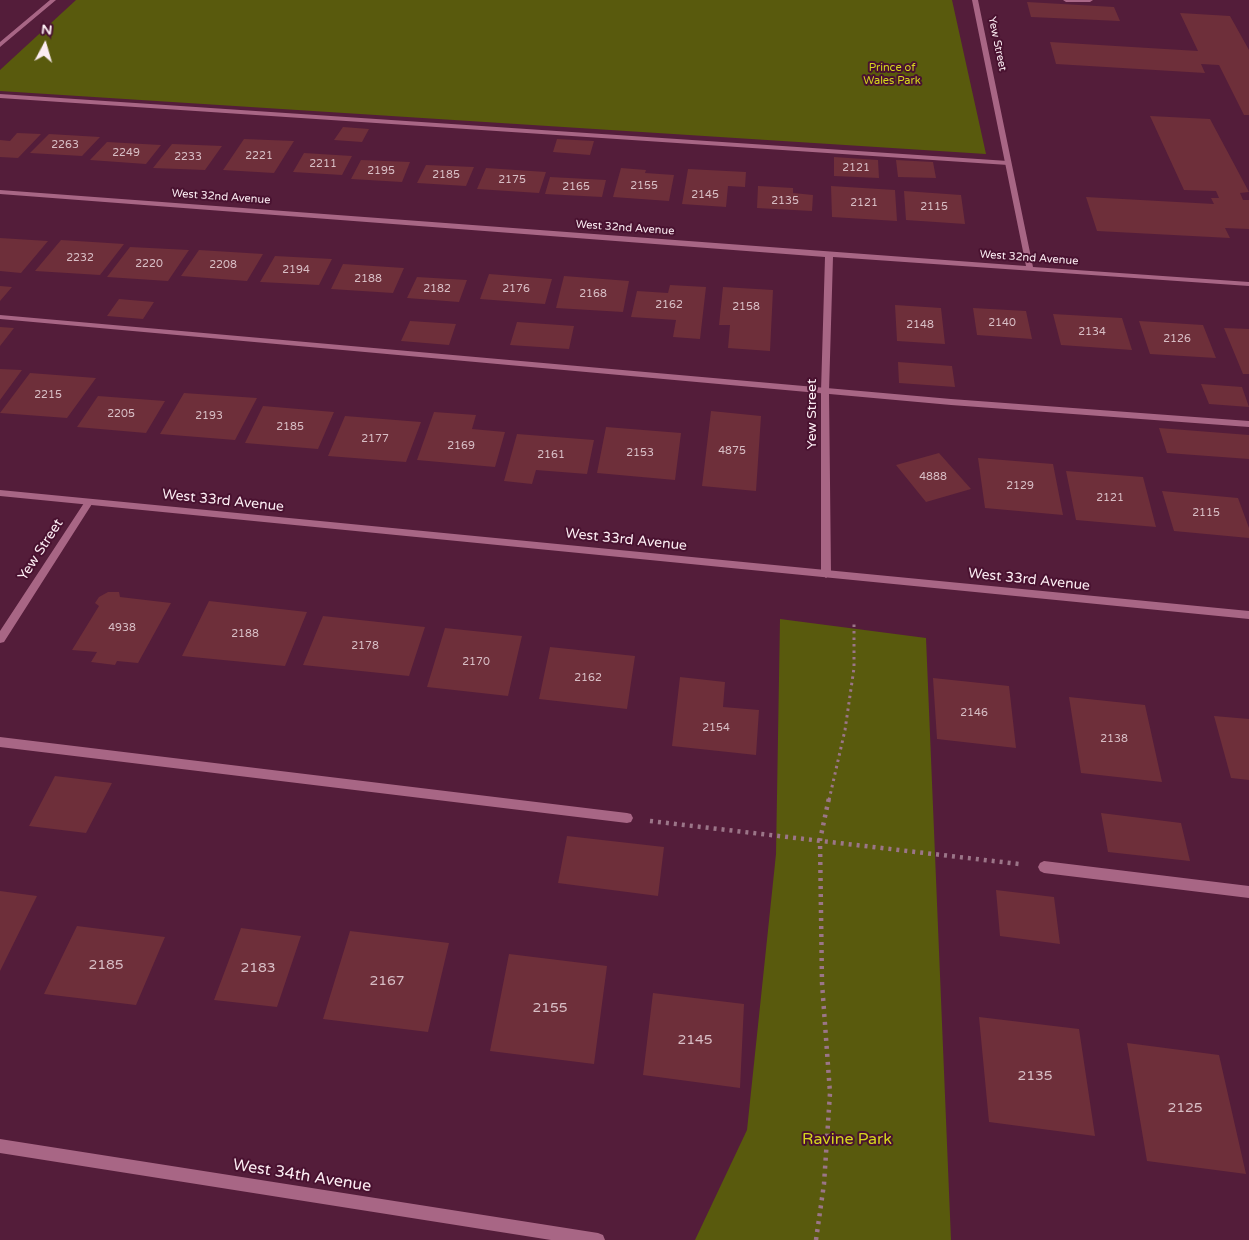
<!DOCTYPE html>
<html>
<head>
<meta charset="utf-8">
<style>
  body { margin:0 }
  #map { position:relative; width:1249px; height:1240px; overflow:hidden; background:#541d3a; font-family:"Varela Round",sans-serif }
  canvas { display:block }
  .north { position:absolute; left:20px; top:20px; width:50px; height:50px; -webkit-text-stroke:4px #491230; paint-order:stroke; rotate:6deg; font-size:14px; font-weight:700; line-height:20px; text-align:center; color:#fcedf3 }
  .north::after { content:''; display:block; margin:auto; width:18px; height:22px; background:#fcedf3; clip-path:polygon(50% 0,100% 100%,50% 72%,0 100%) }
</style>
</head>
<body>
<div id="map">
<canvas width="1249" height="1240"></canvas>
<div class="north">N</div>
</div>
<script>
const ctx = document.querySelector('canvas').getContext('2d');
ctx.lineJoin = 'round';
function paint(path, color) {
  ctx.fillStyle = color;
  ctx.fill(path, 'evenodd');
}
function stroke(path, color, width, dash) {
  ctx.strokeStyle = color;
  ctx.lineWidth = width;
  ctx.lineCap = dash ? 'butt' : 'round';
  ctx.setLineDash(dash || []);
  ctx.stroke(path);
}
function label(font, color, halo, rows, align = 'center') {
  ctx.font = font + ' "Varela Round",sans-serif';
  ctx.lineWidth = 4;
  ctx.setLineDash([]);
  ctx.textBaseline = 'middle';
  ctx.strokeStyle = halo;
  ctx.fillStyle = color;
  for (const [text, x, y, turn = 0] of rows) {
    ctx.save();
    ctx.translate(x, y);
    ctx.rotate((+turn || 0) * Math.PI / 180);
    ctx.textAlign = isNaN(turn) ? turn : align;
    if (halo) ctx.strokeText(text, 0, 0);
    ctx.fillText(text, 0, 0);
    ctx.restore();
  }
}
paint(new Path2D(`
  M76 0H952L986 154 0 91V70Z
  M780 619 926 638 951 1240H695L747 1130 776 854Z`), '#595a0d');
paint(new Path2D(`
  M1027 2 1114 7 1120 21 1031 17Z
  M1180 13 1230 16 1249 50V115H1244L1219 65 1201 64 1205 73 1056 64 1050 42 1198 51Z
  M1150 116 1210 119 1249 192 1240 193 1243 200H1249V229L1225 228 1230 238 1097 231 1086 197 1214 204 1211 198H1219L1216 191 1184 190Z
  M343 127 369 129 362 142 334 140Z
  M17 133 41 134 18 158 0 157V140L10 141Z
  M49 134 100 137 82 156 30 153Z
  M244 139 294 141 274 173 223 170Z
  M557 139 594 141 590 155 553 152Z
  M107 142 161 145 146 164 90 160Z
  M172 144 222 146 205 170 153 168Z
  M304 153 352 156 342 175 293 172Z
  M834 157 878 160 879 178 834 176Z
  M361 160 410 162 402 182 351 179Z
  M896 160 933 162 936 178 898 177Z
  M426 165 474 167 466 186 417 183Z
  M486 168 546 172 539 193 477 189Z
  M621 168 646 170 645 173 674 175 669 201 613 197Z
  M688 169 746 172 745 187 728 186 726 207 682 204Z
  M550 177 606 180 602 197 545 194Z
  M758 186 793 188V193L813 195 812 211 757 208Z
  M831 186 895 190 897 221 832 217Z
  M904 191 961 195 965 224 906 220Z
  M0 238 48 241 21 273 0 271Z
  M61 240 124 244 100 275 35 271Z
  M130 247 189 250 168 281 107 277Z
  M199 250 263 254 247 281 181 276Z
  M275 256 332 259 319 285 260 282Z
  M343 264 404 268 393 293 331 289Z
  M489 274 552 279 545 304 480 299Z
  M564 276 629 281 623 312 556 308Z
  M417 277 467 280 459 302 407 298Z
  M670 285 706 287 700 339 673 337 676 320 631 317 637 291 668 293Z
  M0 286 12 287 0 301Z
  M723 287 773 290 770 351 728 348 730 325H719Z
  M119 299 154 302 143 319 107 316Z
  M895 305 941 308 945 344 897 341Z
  M973 308 1026 311 1032 339 977 335Z
  M1053 314 1122 318 1132 350 1061 345Z
  M410 321 456 324 449 345 401 341Z
  M1139 321 1203 325 1216 358 1150 354Z
  M517 322 574 326 569 349 510 345Z
  M0 327 14 328 0 346Z
  M1224 328 1249 329V374H1243Z
  M898 362 952 366 955 387 899 383Z
  M0 369 22 370 0 400Z
  M30 373 96 378 67 418 0 413Z
  M1201 384 1242 387 1249 407 1209 404Z
  M184 393 257 398 235 440 160 434Z
  M98 396 165 401 146 433 77 427Z
  M263 406 334 412 318 449 245 443Z
  M711 411 761 416 756 491 702 486Z
  M434 412 476 415 472 429 505 432 495 467 417 460Z
  M345 416 421 422 406 462 328 456Z
  M606 427 681 433 675 480 597 473Z
  M1159 428 1249 435V459L1167 453Z
  M517 434 594 440 587 474 536 470 532 484 504 481Z
  M939 453 971 489 926 502 896 465Z
  M978 458 1053 464 1063 515 985 508Z
  M1066 471 1143 477 1156 527 1076 520Z
  M1162 491 1238 498 1249 528V538L1174 531Z
  M108 592H119L120 597 171 603 138 663 117 661 115 665 91 662 97 652 72 650 99 606 95 603 99 597Z
  M209 601 307 612 285 666 182 656Z
  M323 616 425 627 409 676 303 665Z
  M445 628 522 636 508 696 427 687Z
  M550 647 635 656 627 709 539 699Z
  M680 677 725 682 723 707 759 710 756 755 672 746Z
  M933 678 1009 686 1016 748 937 739Z
  M1069 697 1145 705 1162 782 1081 773Z
  M1214 716 1249 719V780L1231 778Z
  M55 776 112 783 86 833 29 826Z
  M1101 813 1181 823 1190 861 1108 852Z
  M567 836 664 847 658 896 558 883Z
  M996 890 1054 897 1060 944 1000 936Z
  M0 891 37 896 0 971Z
  M77 926 165 937 136 1005 44 994Z
  M241 928 301 936 277 1007 214 1000Z
  M350 931 449 943 428 1032 323 1019Z
  M509 954 607 966 594 1064 490 1051Z
  M653 993 744 1004 740 1088 643 1075Z
  M979 1017 1079 1029 1095 1136 989 1122Z
  M1127 1043 1219 1055 1246 1174 1147 1161Z`), '#6e2f3a');
stroke(new Path2D(`
  M829 800 845 730 854 668V621`), '#9b7588', 3, [2.5, 4]);
stroke(new Path2D(`
  M650 821 1019 864
  M816 1240 824 1184 830 1093 822 983 820 840 829 798`), '#9b7588', 4.5, [3, 5]);
paint(new Path2D(`
  M1063 0H1093L1090 2H1066Z
  M0 94 1008 161 1011 163 1008 165 0 98Z
  M0 315 951 399 1249 421V427L951 405 0 319Z
  M0 737 627 813 631 814 633 818 631 822 627 823 0 747Z
  M1044 861 1249 886V898L1044 873 1040 871 1038 867 1040 863Z`), '#a86685');
paint(new Path2D(`
  M50 0H56L0 47V42Z
  M972 0H978L1033 267 1249 282V286L833 257 829 391 831 574 826 578 821 574V391L825 257 0 194V190L1026 266Z
  M89 499 94 502 92 504 4 642 0 643V631L86 500Z
  M0 1139 598 1233 603 1235 605 1240H551L0 1153Z`), '#a86685');
paint(new Path2D(`
  M0 490 1249 611V619L0 496Z`), '#a86685');
label('11px', '#fcedf3', '#491230', [
  ["Yew Street",997,44,78],
  ["West 32nd Avenue",221,197,4],
  ["West 32nd Avenue",625,228,4],
  ["West 32nd Avenue",1029,258,4]
]);
label('11px', '#d4d61e', '#491230', [
  ["Prince of",892,68],
  ["Wales Park",892,81]
]);
label('11px', '#d8bec5', null, [
  ["2263",65,145],
  ["2249",126,153],
  ["2221",259,156],
  ["2233",188,157],
  ["2211",323,164],
  ["2121",856,168],
  ["2195",381,171],
  ["2185",446,175],
  ["2175",512,180],
  ["2155",644,186],
  ["2165",576,187],
  ["2145",705,195],
  ["2135",785,201],
  ["2121",864,203],
  ["2115",934,207],
  ["2232",80,258],
  ["2220",149,264],
  ["2208",223,265],
  ["2194",296,270],
  ["2188",368,279],
  ["2182",437,289],
  ["2176",516,289],
  ["2168",593,294],
  ["2162",669,305],
  ["2158",746,307],
  ["2140",1002,323],
  ["2148",920,325],
  ["2134",1092,332],
  ["2126",1177,339],
  ["2215",48,395],
  ["2205",121,414],
  ["2193",209,416],
  ["2185",290,427],
  ["2177",375,439],
  ["2169",461,446],
  ["4875",732,451],
  ["2153",640,453],
  ["2161",551,455],
  ["4888",933,477],
  ["2129",1020,486],
  ["2121",1110,498],
  ["2115",1206,513],
  ["4938",122,628],
  ["2188",245,634],
  ["2178",365,646],
  ["2170",476,662],
  ["2162",588,678],
  ["2146",974,713],
  ["2154",716,728],
  ["2138",1114,739]
]);
label('14px', '#fcedf3', '#491230', [
  ["Yew Street",812,414,-90],
  ["West 33rd Avenue",223,501,6],
  ["West 33rd Avenue",626,540,6],
  ["Yew Street",41,550,-57],
  ["West 33rd Avenue",1029,580,6]
]);
label('14px', '#d8bec5', null, [
  ["2185",106,965],
  ["2183",258,968],
  ["2167",387,981],
  ["2155",550,1008],
  ["2145",695,1040],
  ["2135",1035,1076],
  ["2125",1185,1108]
]);
label('16px', '#d4d61e', '#491230', [
  ["Ravine Park",847,1140]
]);
label('16px', '#fcedf3', '#491230', [
  ["West 34th Avenue",302,1176,9]
]);
</script>
</body>
</html>
